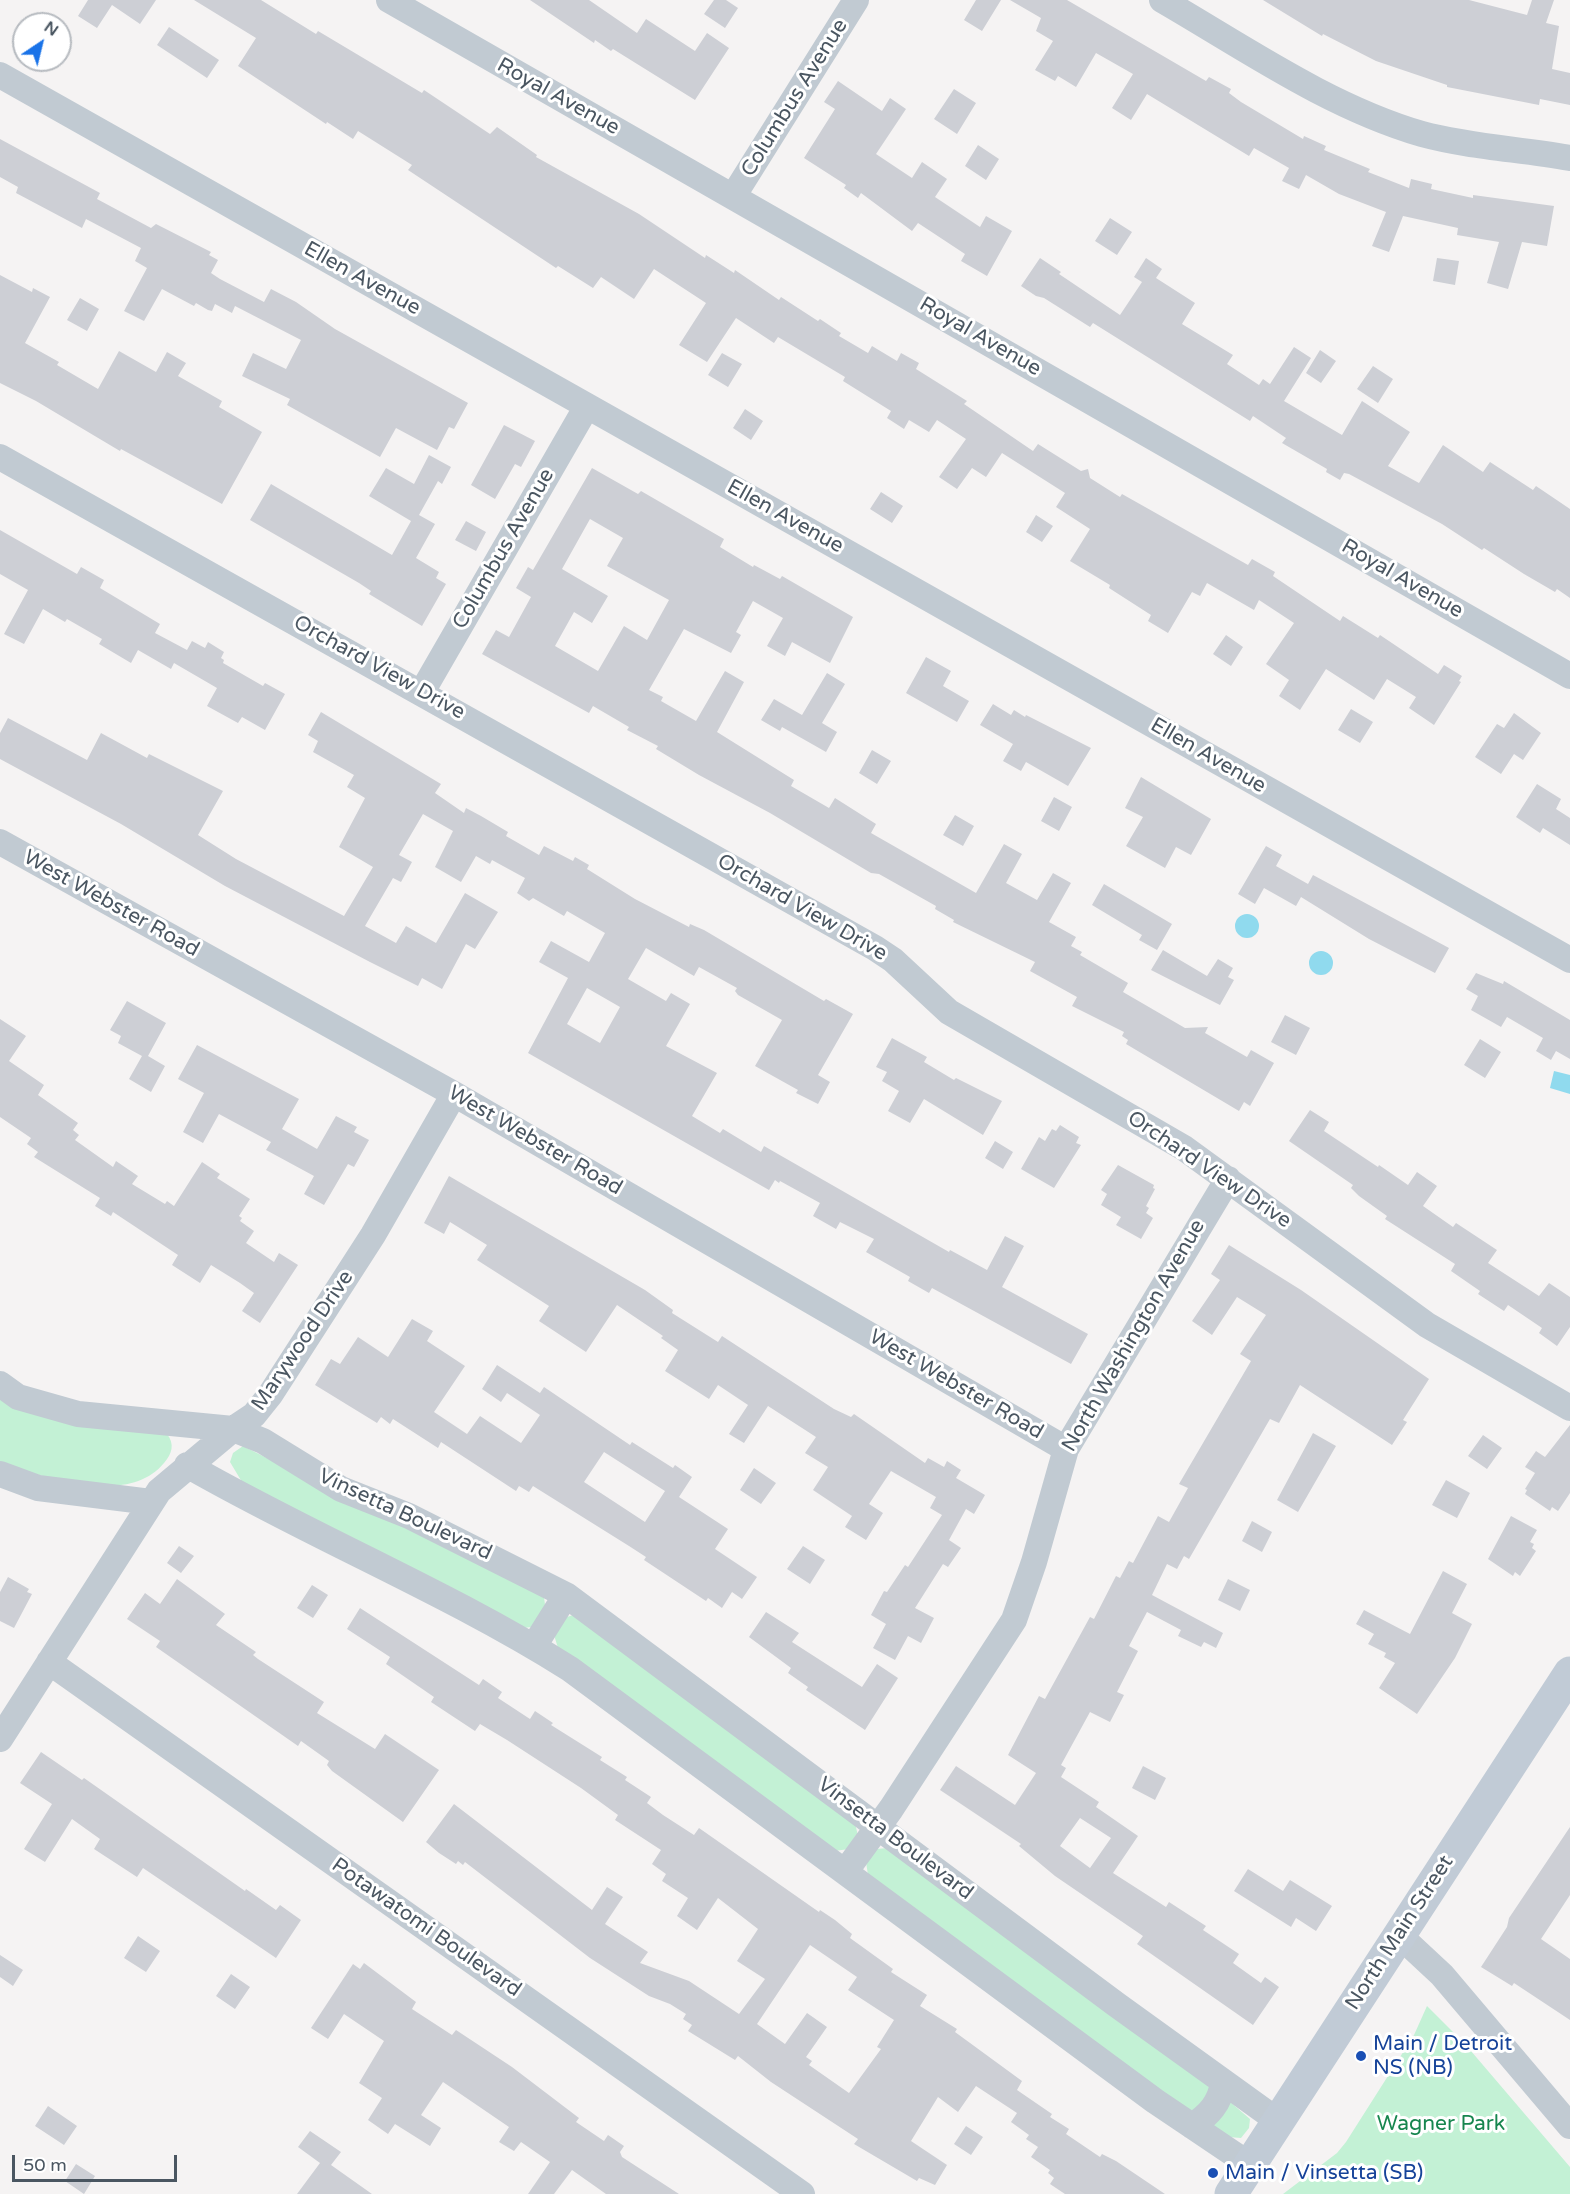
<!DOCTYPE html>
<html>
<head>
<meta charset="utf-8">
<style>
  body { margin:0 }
  #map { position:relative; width:1570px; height:2194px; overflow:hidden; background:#f5f3f3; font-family:"Varela Round",sans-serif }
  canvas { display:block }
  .north { position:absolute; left:12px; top:12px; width:60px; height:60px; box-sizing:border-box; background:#fff; border:2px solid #b7bbc0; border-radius:50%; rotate:35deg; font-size:16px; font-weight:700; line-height:24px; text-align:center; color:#4a5661 }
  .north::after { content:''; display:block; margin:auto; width:21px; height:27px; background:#1a73e8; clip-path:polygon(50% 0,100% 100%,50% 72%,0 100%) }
  .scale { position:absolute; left:12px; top:2155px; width:165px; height:27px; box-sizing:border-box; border:3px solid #4a5661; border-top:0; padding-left:8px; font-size:18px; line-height:21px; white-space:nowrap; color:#4a5661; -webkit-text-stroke:4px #fff; paint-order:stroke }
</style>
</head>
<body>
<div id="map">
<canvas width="1570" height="2194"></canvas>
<div class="north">N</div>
<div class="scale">50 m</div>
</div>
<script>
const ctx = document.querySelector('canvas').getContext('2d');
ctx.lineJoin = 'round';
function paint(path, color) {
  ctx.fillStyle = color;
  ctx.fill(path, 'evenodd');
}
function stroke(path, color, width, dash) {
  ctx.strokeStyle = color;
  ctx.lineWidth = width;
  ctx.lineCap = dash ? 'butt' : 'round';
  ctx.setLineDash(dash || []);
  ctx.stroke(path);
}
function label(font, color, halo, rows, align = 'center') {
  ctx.font = font + ' "Varela Round",sans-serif';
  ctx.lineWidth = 6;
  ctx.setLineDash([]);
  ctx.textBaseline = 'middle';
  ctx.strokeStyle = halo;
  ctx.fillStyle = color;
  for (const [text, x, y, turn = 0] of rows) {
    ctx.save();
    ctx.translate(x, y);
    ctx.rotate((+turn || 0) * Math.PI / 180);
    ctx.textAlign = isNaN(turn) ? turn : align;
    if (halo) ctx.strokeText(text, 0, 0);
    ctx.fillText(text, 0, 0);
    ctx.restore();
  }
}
paint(new Path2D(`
  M0 1396 167 1434C175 1444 172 1454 164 1463 128 1507 45 1477 0 1463Z
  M243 1446 544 1597 545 1605 532 1627 523 1628 242 1482 230 1462 233 1453Z
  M573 1615 855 1823 858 1836 849 1849 834 1851 558 1648 554 1635 564 1618Z
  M887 1848 1194 2073 1212 2090 1195 2112 1184 2107 868 1875 866 1862 877 1849Z
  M1427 2006 1465 2044 1570 2167V2194H1283L1337 2153 1346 2142 1414 2035Z
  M1229 2101 1250 2119 1249 2128 1241 2138 1229 2137 1212 2126Z`), '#c3f1d5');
paint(new Path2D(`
  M1235 926a12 12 0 1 1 24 0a12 12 0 1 1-24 0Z
  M1309 963a12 12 0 1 1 24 0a12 12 0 1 1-24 0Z
  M1554 1071 1570 1075V1094L1550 1088Z`), '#90daee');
paint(new Path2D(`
  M88 0H156L140 24 112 5 97 28 78 16Z
  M194 0H261L316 34 318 31 422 93 424 90 490 134 497 127 537 155 536 157 639 214 705 258 706 255 734 273 735 270 779 300 781 297 818 321 820 319 841 333 839 336 868 353 872 346 897 361 901 353 919 363 916 369 967 401 964 404 1033 451 1038 444 1081 471 1088 469 1090 478 1120 497 1122 494 1248 565 1252 559 1275 572 1273 576 1340 621 1343 616 1378 638 1380 635 1438 674 1444 665 1462 676 1459 681 1461 682 1434 725 1409 708 1416 697 1387 679 1374 700 1326 669 1300 710 1279 696 1289 680 1266 664 1294 623 1259 600 1254 610 1207 583 1200 596 1192 592 1168 633 1148 621 1151 615 1109 588 1110 585 1070 561 1090 529 1056 507 1065 493 1002 453 986 477 972 468 957 489 939 477 966 439 937 420 929 432 909 420 904 429 887 418 891 411 843 381 845 377 778 337 774 343 736 318 707 362 679 345 706 303 654 269 634 299 601 277 593 288 558 266 556 268 408 170 412 165 358 131 353 139 327 122 326 124 238 66 256 38Z
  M530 0H589L637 33 646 19 695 51 707 33 729 48 695 100 613 49 611 51 595 40 594 43Z
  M714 0H726L738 8 725 28 704 14Z
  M976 0H1001L982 31 964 20Z
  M1010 0H1067L1206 81 1209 77 1231 89 1229 93 1241 102 1303 139 1304 136 1326 146 1324 150 1370 169 1368 172 1409 188 1411 179 1432 184 1431 189 1473 198V195L1554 206 1547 246 1522 242 1508 289 1487 283 1499 242 1457 235 1458 228 1403 216 1389 252 1372 246 1386 212 1339 194 1306 175 1299 189 1282 181 1289 168 1254 148 1249 156 1147 94 1131 120 1112 108 1133 74 1096 53 1076 87 1058 76 1055 81 1035 70 1053 41 1036 31 1041 18Z
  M1263 0H1469L1527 15 1532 0H1554L1546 23 1559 26 1552 69 1570 73V105L1540 99 1539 105 1447 87V85L1376 61 1323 34 1322 36Z
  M169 27 219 60 207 78 157 45Z
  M838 81 882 111 890 98 906 109 876 154 912 178 922 162 947 179 935 197 980 227 986 216 1012 231 987 276 961 261 965 254 918 223 912 231 861 193 858 198 844 188 846 185 804 158 835 109 824 102Z
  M954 89 976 103 957 134 934 119Z
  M0 139 100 193 97 199 151 228 156 224 211 252 209 255 218 260 211 273 220 279 264 302 271 289 296 302 335 329 468 403 454 429 449 427 437 450 396 428 380 457 287 405 290 399 242 376 253 353 286 369 301 340 235 306 232 313 215 304 212 311 208 310 196 303 194 306 162 289 144 321 124 311 147 268 135 261 141 248 86 219 82 228 16 193 18 187 0 177Z
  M978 145 999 159 986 180 965 166Z
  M1110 218 1132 232 1117 255 1095 241Z
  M1040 258 1061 272 1059 274 1120 315 1142 282 1134 277 1146 258 1162 269 1156 278 1195 303 1182 324 1233 355 1227 364 1259 385 1263 379 1270 384 1294 347 1311 358 1284 401 1342 435 1362 401 1410 432 1388 466 1419 483 1443 445 1483 472 1490 462 1533 490 1536 486 1570 509V598L1557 589 1555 592 1524 574 1484 548 1482 550 1442 524 1349 474 1344 473 1340 480 1326 472 1327 469 1282 443 1286 438 1253 416 1250 421 1093 323 1090 327 1044 298 1036 296 1021 286Z
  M1437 258 1459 261 1455 285 1433 281Z
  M0 275 32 292 33 288 50 297 25 343 59 362 57 365 98 389 119 351 156 372 167 352 186 363 178 376 222 401 219 407 262 432 222 504 121 449 120 451 36 401 0 383Z
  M80 298 99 309 87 331 67 320Z
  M1320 350 1336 361 1321 383 1306 373Z
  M722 353 742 364 728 387 708 375Z
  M1373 366 1393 379 1378 403 1357 389Z
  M745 409 763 421 751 440 733 428Z
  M504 425 535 441 521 467 515 464 495 499 471 485Z
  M429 455 451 467 442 484 438 481 419 515 435 524 416 558 439 572 436 578 446 584 422 626 369 594 371 591 359 583 250 520 271 484 392 555 411 521 369 496 386 468 414 484Z
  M592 468 638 494 641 491 724 539 720 547 753 567 754 565 780 579 782 576 853 617 830 663 792 642 785 656 767 646 783 618 753 601 736 632 741 635 731 653 684 629 649 690 663 697 661 701 696 721 725 671 744 682 717 732 794 780 791 786 829 808 835 798 876 824 871 833 976 893 1004 844 1022 854 1006 883 1037 900 1053 873 1071 883 1049 922 1076 937 1071 946 1082 952 1080 955 1128 983 1123 992 1185 1028 1208 1027 1205 1033 1247 1057 1251 1050 1274 1063 1250 1106 1244 1102 1239 1111 1126 1044 1128 1040 1122 1036 1124 1032 1072 1006 1077 997 1030 971 1035 962 953 922 954 920 935 909 936 906 879 874 871 873 770 813 699 775 656 749 658 746 627 730 629 727 593 706 589 713 482 654 496 630 509 637 531 597 516 588 528 567 533 570ZM590 519 623 538 607 566 669 600 647 640 624 626 598 671 555 646 574 612 592 623 608 596 562 569Z
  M881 492 903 506 892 523 870 509Z
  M1036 515 1053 526 1042 542 1026 532Z
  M466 521 486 532 476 551 455 540Z
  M0 530 77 574 81 567 104 580 100 588 160 624 155 633 187 650 192 641 205 648 208 642 224 652 221 658 224 660 223 663 263 686 265 683 285 694 265 730 242 717 238 723 207 706 217 688 174 663 171 669 138 650 131 663 99 644 102 639 67 619 65 622 43 609 24 644 4 634 28 590 0 574Z
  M1226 635 1243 647 1231 666 1213 654Z
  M926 657 951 671 943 686 969 701 957 722 906 693Z
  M827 673 845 684 822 723 837 732 826 752 782 727 780 731 761 720 774 699 802 715Z
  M993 704 1011 715 1014 710 1025 717 1026 715 1091 748 1068 786 1026 762 1021 771 1003 761 1013 744 980 725Z
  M1351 709 1373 722 1360 743 1338 730Z
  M321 712 441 784 435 793 464 813 466 808 481 816 508 832 506 836 539 855 544 846 573 861 575 857 589 865 587 869 635 899 689 927 690 924 704 930 824 1001 826 999 853 1014 818 1075 830 1082 818 1104 796 1093 798 1090 755 1066 782 1020 738 995 735 991 737 988 699 967 694 976 646 948 628 979 666 1001 671 993 690 1004 666 1046 717 1073 692 1116 720 1133 723 1129 761 1152 764 1146 949 1252 950 1250 987 1270 1005 1236 1024 1246 1002 1287 1088 1334 1071 1364 932 1288 929 1293 908 1281 910 1277 866 1252 874 1239 840 1222 836 1229 813 1216 820 1203 780 1181 779 1183 775 1180 769 1190 528 1053 568 978 539 962 551 941 589 962 605 933 567 911 564 916 533 898 529 901 517 893 525 878 492 860 490 864 476 856 461 882 435 867 453 831 423 814 399 855 412 862 401 882 393 878 365 926 396 943 406 926 436 943 465 893 498 912 475 949 466 944 442 989 422 978 418 986 370 962 225 886 121 824 0 759V733L8 718 87 760 101 733 147 758 149 754 223 791 198 835 236 859 344 916 373 867 339 847 365 798 347 787 354 775 313 752 318 741 308 735ZM587 988 620 1007 600 1043 567 1024Z
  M1514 713 1541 733 1523 760 1514 754 1501 774 1475 757 1497 724 1504 728Z
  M872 750 891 761 877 784 859 773Z
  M1141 777 1211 819 1191 855 1176 847 1165 868 1126 846 1143 817 1125 808Z
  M1537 784 1561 799 1556 809 1570 818V845L1543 828 1540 833 1516 817Z
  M1054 797 1072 807 1059 831 1041 821Z
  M955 815 974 826 963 846 943 835Z
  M1266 846 1282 855 1276 866 1308 884 1313 875 1449 948 1435 973 1369 939 1301 897 1296 906 1264 888 1255 904 1238 894Z
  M1104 884 1172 924 1157 950 1139 940 1142 935 1092 905Z
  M1163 950 1207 976 1218 959 1233 968 1228 977 1234 980 1220 1005 1151 970Z
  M1476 973 1503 984 1504 981 1570 1020V1059L1556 1051 1551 1060 1536 1051 1543 1038 1507 1017 1501 1027 1471 1010 1478 996 1466 989Z
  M127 1001 166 1023 148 1056 165 1066 151 1092 129 1079 142 1056 118 1043 121 1036 110 1030Z
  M1285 1015 1310 1028 1296 1055 1271 1042Z
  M0 1019 26 1036 9 1061 44 1085 38 1095 78 1123 73 1130 79 1135 75 1140 113 1167 116 1161 138 1176 132 1184 165 1204 167 1201 174 1206 202 1162 220 1174 217 1178 250 1199 239 1216 242 1218 240 1221 254 1231 246 1243 274 1262 279 1253 298 1265 260 1323 242 1311 254 1293 240 1283 211 1265 200 1283 172 1265 178 1255 113 1212 111 1216 95 1206 100 1198 34 1157 38 1152 27 1144 31 1138 0 1117Z
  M892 1038 927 1057 924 1062 954 1080 956 1078 1002 1101 983 1135 924 1099 910 1123 888 1111 899 1091 882 1081 887 1072 876 1067Z
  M1480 1039 1501 1052 1485 1078 1464 1065Z
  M197 1045 299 1099 282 1129 317 1149 336 1116 357 1127 354 1132 369 1140 354 1167 348 1164 324 1205 304 1194 314 1176 266 1150 271 1142 219 1114 203 1143 183 1132 204 1093 178 1079Z
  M1310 1110 1329 1122 1324 1131 1378 1167 1379 1165 1408 1185 1417 1172 1437 1186 1423 1206 1453 1227 1456 1223 1497 1250 1488 1263 1539 1296 1549 1283 1570 1297V1327L1557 1346 1539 1333 1542 1328 1508 1305 1504 1311 1478 1294 1480 1291 1451 1271 1455 1264 1385 1219 1387 1216 1359 1196 1351 1188 1353 1185 1289 1141Z
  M1060 1125 1079 1137 1076 1143 1081 1145 1054 1188 1021 1169 1039 1137 1045 1141 1052 1129 1056 1131Z
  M995 1141 1013 1152 1003 1169 985 1158Z
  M1118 1165 1154 1185 1153 1188 1155 1189 1146 1206 1149 1208 1146 1213 1153 1218 1141 1239 1116 1225 1121 1217 1101 1205 1107 1194 1101 1190Z
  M449 1176 645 1290 673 1310 672 1313 718 1342 722 1336 834 1409 851 1417 854 1414 925 1463 928 1458 944 1467 947 1461 961 1470 956 1478 985 1495 974 1514 966 1509 949 1540 961 1548 948 1567 943 1564 915 1608 934 1618 921 1643 908 1636 895 1660 873 1648 886 1624 871 1615 884 1591 887 1592 905 1565 908 1567 942 1515 930 1508 936 1497 891 1471 869 1504 883 1513 866 1540 845 1527 852 1516 813 1490 828 1467 805 1453 816 1437 768 1406 744 1443 729 1434 748 1405 718 1385 709 1399 665 1371 678 1350 661 1338 663 1336 617 1305 586 1352 539 1321 549 1306 477 1260 487 1245 450 1222 444 1234 424 1223Z
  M1229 1245 1301 1290 1429 1379 1403 1420 1407 1422 1392 1445 1300 1385 1279 1423 1270 1419 1189 1559 1184 1556 1177 1569 1167 1564 1152 1595 1223 1633 1216 1648 1204 1642 1201 1647 1178 1636 1181 1630 1147 1612 1129 1646 1138 1651 1117 1692 1124 1695 1110 1722 1090 1712 1061 1765 1066 1768 1061 1777 1099 1802 1096 1807 1138 1836 1113 1873 1166 1907 1169 1902 1206 1926 1203 1930 1239 1954 1233 1963 1261 1983 1265 1977 1279 1987 1253 2025 1137 1944 1143 1936 1055 1876 1019 1846 1021 1844 940 1790 956 1766 1015 1805 1036 1773 1008 1755 1039 1696 1045 1699 1090 1617 1094 1619 1116 1576 1120 1578 1129 1561 1133 1563 1158 1516 1169 1522 1188 1488 1179 1484 1251 1361 1240 1354 1266 1315 1237 1297 1212 1335 1192 1321 1220 1280 1211 1274ZM1080 1818 1111 1838 1090 1868 1060 1846Z
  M412 1319 433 1331 427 1341 465 1366 434 1412 467 1434 480 1416 521 1443 540 1415 507 1393 501 1402 482 1389 497 1365 540 1393 544 1387 630 1445 632 1442 673 1468 675 1465 692 1477 679 1497 728 1529 715 1549 757 1577 742 1599 732 1592 722 1608 708 1598 706 1601 644 1560 646 1557 629 1546 533 1486 529 1492 519 1486 516 1491 441 1442 438 1448 393 1419 390 1424 381 1417 377 1423 315 1385 331 1359 340 1364 358 1337 388 1357ZM604 1452 665 1491 645 1522 584 1482Z
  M1570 1425V1493L1558 1511 1552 1507 1550 1511 1525 1494 1527 1490 1525 1489 1535 1473 1525 1467 1536 1451 1545 1457Z
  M1313 1433 1336 1446 1298 1512 1277 1500Z
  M1483 1435 1502 1448 1487 1469 1468 1456Z
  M754 1468 776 1483 761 1504 740 1490Z
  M1446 1480 1470 1493 1457 1518 1432 1505Z
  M1511 1516 1537 1530 1530 1542 1534 1544 1532 1548 1536 1551 1520 1576 1515 1572 1513 1576 1488 1559Z
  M1252 1521 1272 1532 1262 1552 1242 1541Z
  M179 1546 194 1556 181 1573 167 1563Z
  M803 1546 825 1560 810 1584 787 1569Z
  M1443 1571 1467 1584 1452 1613 1472 1624 1455 1658 1417 1714 1379 1688 1395 1663 1384 1657 1386 1653 1368 1644 1374 1634 1356 1624 1364 1610 1410 1634Z
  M8 1577 29 1589 27 1592 32 1594 14 1628 0 1621V1592Z
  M177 1579 225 1614 216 1625 256 1652 253 1655 258 1659 324 1702 317 1713 375 1749 385 1734 439 1770 403 1822 332 1771 327 1765 329 1761 301 1741 298 1746 156 1647 160 1641 127 1619 145 1593 160 1604Z
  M1228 1579 1250 1590 1240 1611 1218 1600Z
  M312 1585 328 1595 313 1618 297 1608Z
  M360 1608 479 1685 483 1679 502 1692 498 1698 530 1719 535 1711 553 1723 551 1725 602 1757 600 1760 627 1777 625 1780 651 1797 647 1803 663 1815 694 1835 699 1828 819 1912 820 1910 835 1920 852 1934 850 1938 893 1969 891 1972 927 1995 920 2006 957 2029 955 2032 1022 2081 1017 2090 1052 2114 1050 2117 1069 2129 1066 2134 1100 2157 1102 2154 1116 2161 1165 2194H1065L1050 2184 1054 2178 1048 2173 1050 2170 1031 2157 1038 2147 1026 2139 1029 2135 1011 2122 1017 2113 976 2086 958 2112 938 2097 911 2141 947 2165 935 2185 919 2178 917 2181 854 2144 858 2139 771 2082 738 2056 735 2060 688 2031 692 2025 683 2019 686 2014 670 2004 649 1996 590 1958 465 1862 463 1865 458 1861 456 1864 439 1853 426 1842 454 1804 592 1910 607 1887 623 1897 605 1924 648 1952 640 1963 689 1981 739 2014 765 1979 737 1961 758 1929 718 1898 697 1930 677 1916 688 1898 662 1881 666 1874 652 1864 661 1850 615 1820 618 1815 581 1788 507 1740 480 1724 475 1731 431 1702 434 1697 386 1664 390 1657 347 1629ZM810 1945 857 1977 848 1990 894 2020 877 2047 881 2049 849 2093 809 2065 812 2061 806 2057 827 2027 807 2013 785 2044 757 2024Z
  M766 1612 799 1633 792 1642 862 1687 877 1664 898 1678 865 1730 806 1690 808 1687 788 1673 791 1668 749 1637Z
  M41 1752 82 1780 84 1778 245 1891 246 1889 276 1910 280 1905 301 1920 276 1958 143 1868 137 1877 94 1849 100 1839 72 1819 45 1862 24 1849 52 1804 20 1783Z
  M1143 1766 1166 1778 1155 1800 1132 1788Z
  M1570 1827V1895L1541 1939 1570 1959V2020L1514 1983 1512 1986 1481 1967 1507 1927 1509 1918Z
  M1248 1869 1283 1891 1290 1880 1332 1906 1316 1931 1296 1918 1291 1927 1234 1891Z
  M138 1936 160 1951 146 1972 124 1958Z
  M0 1955 23 1970 13 1986 0 1977Z
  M364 1963 416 2002 412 2009 452 2035 456 2030 512 2067 579 2118 576 2122 604 2141 608 2135 624 2146 620 2152 622 2157 679 2194H606L572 2170 554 2194H528L550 2162 521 2142 514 2151 499 2142 509 2127 443 2082 421 2115 441 2128 430 2146 395 2124 388 2134 368 2120 382 2098 359 2083 384 2041 344 2014 328 2039 311 2028 353 1964 360 1969Z
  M231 1974 250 1987 235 2009 216 1996Z
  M48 2106 77 2126 64 2145 35 2126Z
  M966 2126 983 2137 971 2155 954 2144Z
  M310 2131 341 2152 331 2165 372 2194H297L320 2163 298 2147Z
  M76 2164 95 2176 84 2194 65 2181Z`), '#cdcfd5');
stroke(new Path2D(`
  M389 0 1570 676
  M1162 0C1245 48 1329 107 1422 134 1470 147 1521 149 1570 158
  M0 75 1570 960
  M734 195 856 0
  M0 457 875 948 893 960 949 1012 1184 1148 1427 1325 1570 1408
  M422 692 587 406
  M0 842 454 1094 1066 1449
  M0 1384 18 1397 78 1414 233 1429 263 1441 341 1489 409 1516 566 1595 1117 2005 1278 2121
  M187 1465C312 1537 448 1592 570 1669L1155 2101 1250 2165
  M0 1474 38 1488 151 1502
  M534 1646 566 1595
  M49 1662 802 2194
  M0 1739 159 1491 233 1429 254 1415 270 1395 373 1235 454 1094
  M845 1872 891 1809 1014 1620 1034 1562 1066 1449 1228 1179
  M1399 1935 1442 1975 1570 2126
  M1192 2126C1209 2115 1220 2103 1223 2083`), '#c1cad2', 26);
stroke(new Path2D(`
  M1231 2194 1570 1673`), '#c1cbd6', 33);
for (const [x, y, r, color] of [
  [1361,2056,6,"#1a4fb4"],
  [1213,2173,6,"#1a4fb4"]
]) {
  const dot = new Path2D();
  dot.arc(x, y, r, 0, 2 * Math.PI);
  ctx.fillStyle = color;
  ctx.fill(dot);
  stroke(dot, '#fff', 2);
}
label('21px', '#4a5661', '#fff', [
  ["Royal Avenue",558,97,29],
  ["Columbus Avenue",795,98,-58],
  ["Ellen Avenue",362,279,29],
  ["Royal Avenue",980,337,30],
  ["Ellen Avenue",785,517,29],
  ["Columbus Avenue",504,549,-60],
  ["Royal Avenue",1402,579,30],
  ["Orchard View Drive",379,668,29],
  ["Ellen Avenue",1208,756,30],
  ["West Webster Road",111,904,29],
  ["Orchard View Drive",802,908,30],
  ["West Webster Road",535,1141,30],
  ["Orchard View Drive",1209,1170,34],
  ["North Washington Avenue",1134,1336,-60],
  ["Marywood Drive",303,1341,-56],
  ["West Webster Road",956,1385,30],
  ["Vinsetta Boulevard",405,1515,25],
  ["Vinsetta Boulevard",895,1839,37],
  ["Potawatomi Boulevard",426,1928,35],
  ["North Main Street",1400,1933,-57]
]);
label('21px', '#164399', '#fff', [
  ["Main / Detroit",1373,2044],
  ["NS (NB)",1373,2068],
  ["Main / Vinsetta (SB)",1225,2173]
], 'left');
label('21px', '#17864f', '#fff', [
  ["Wagner Park",1441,2124]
]);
</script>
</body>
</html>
